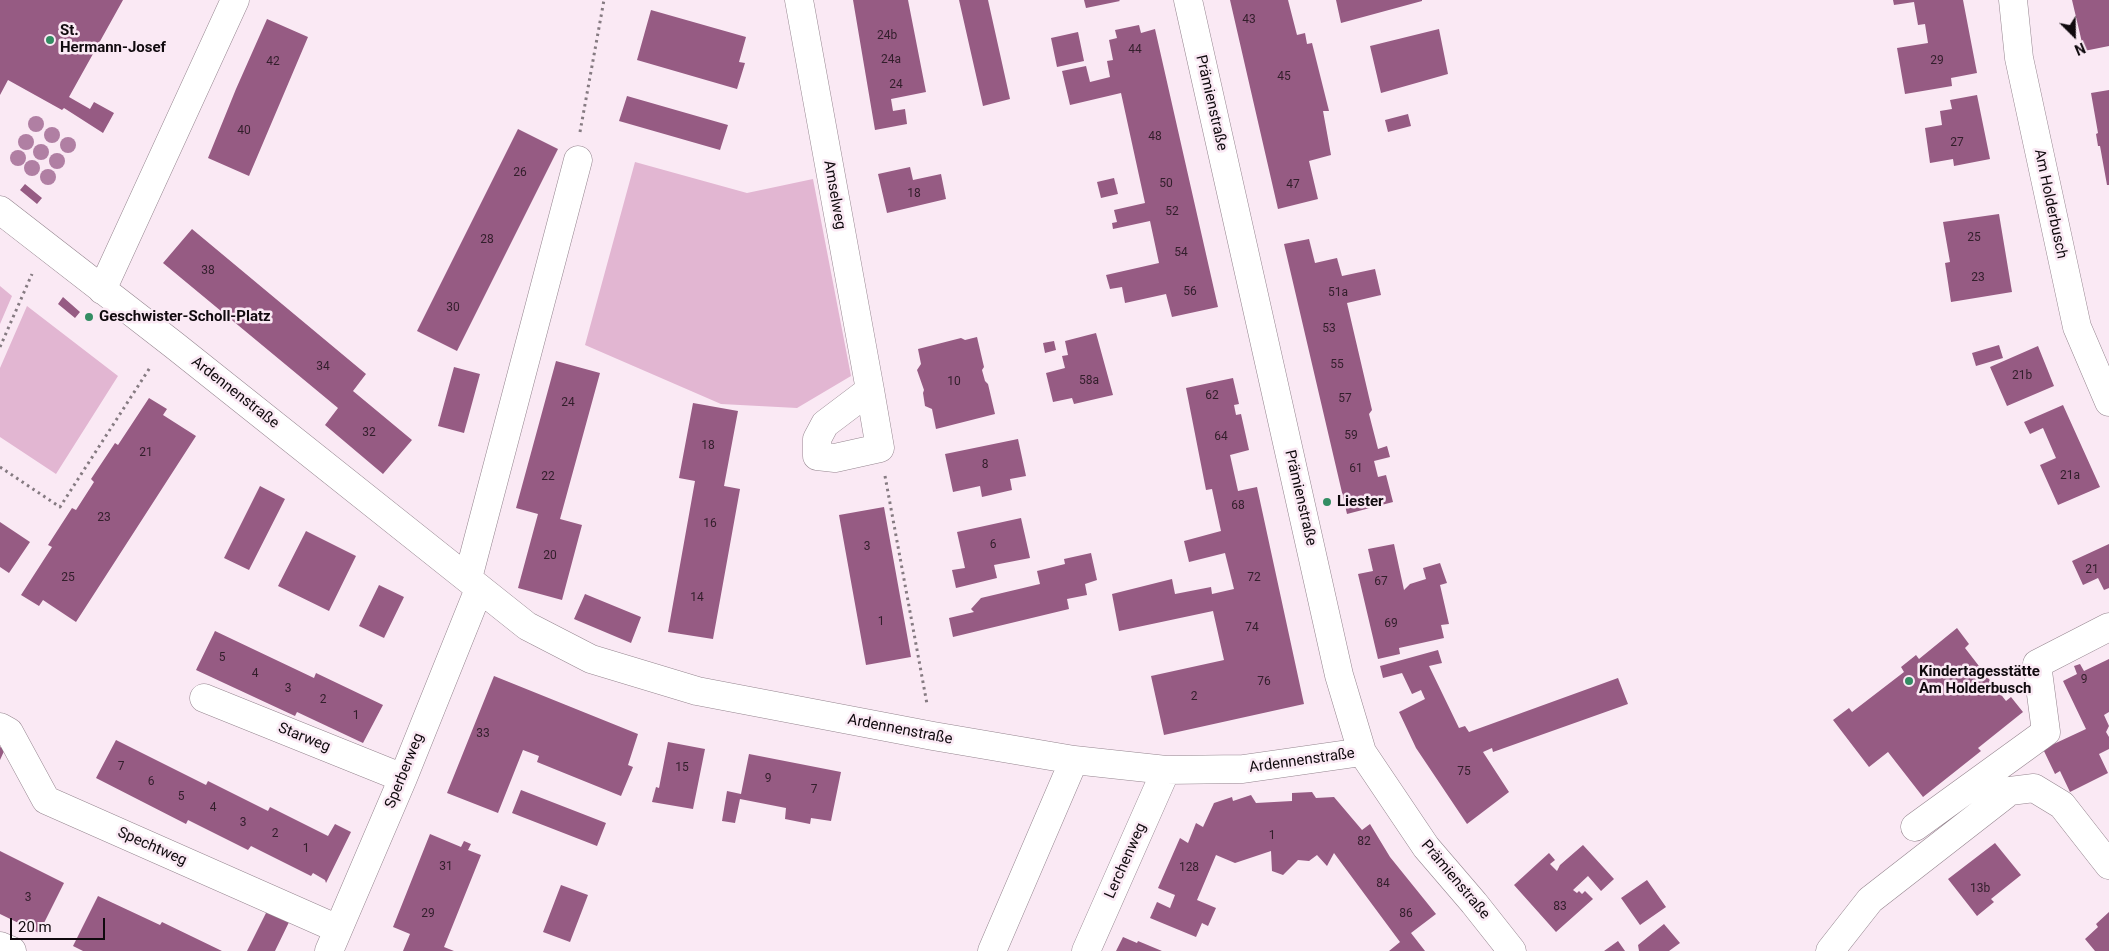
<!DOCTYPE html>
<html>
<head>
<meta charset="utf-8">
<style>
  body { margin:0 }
  #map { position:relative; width:2109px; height:951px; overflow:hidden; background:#fae9f4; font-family:Roboto,sans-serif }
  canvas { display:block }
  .north { position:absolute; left:2049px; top:10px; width:50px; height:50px; -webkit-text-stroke:4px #fae9f4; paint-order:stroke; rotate:157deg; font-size:14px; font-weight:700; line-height:20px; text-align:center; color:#100a0e }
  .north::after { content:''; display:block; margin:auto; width:18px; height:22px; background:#100a0e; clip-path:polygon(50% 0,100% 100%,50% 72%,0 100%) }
  .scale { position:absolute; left:10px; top:918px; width:95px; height:22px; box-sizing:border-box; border:2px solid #100a0e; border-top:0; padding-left:6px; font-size:15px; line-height:18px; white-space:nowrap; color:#100a0e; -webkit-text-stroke:4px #fae9f4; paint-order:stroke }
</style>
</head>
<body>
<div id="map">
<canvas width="2109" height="951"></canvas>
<div class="north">N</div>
<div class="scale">20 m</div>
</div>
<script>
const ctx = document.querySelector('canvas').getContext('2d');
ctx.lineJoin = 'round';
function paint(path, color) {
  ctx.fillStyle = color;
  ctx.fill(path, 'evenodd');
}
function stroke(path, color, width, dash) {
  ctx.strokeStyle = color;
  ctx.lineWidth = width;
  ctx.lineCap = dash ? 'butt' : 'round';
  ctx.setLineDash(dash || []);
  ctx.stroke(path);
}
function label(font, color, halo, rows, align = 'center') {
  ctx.font = font + ' Roboto,sans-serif';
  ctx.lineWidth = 5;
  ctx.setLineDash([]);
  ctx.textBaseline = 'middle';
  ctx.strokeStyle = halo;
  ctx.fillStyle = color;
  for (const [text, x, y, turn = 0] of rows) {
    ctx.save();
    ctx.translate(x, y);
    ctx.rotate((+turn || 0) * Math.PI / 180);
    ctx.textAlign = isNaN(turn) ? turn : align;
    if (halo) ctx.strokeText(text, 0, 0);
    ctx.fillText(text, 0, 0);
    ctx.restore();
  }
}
paint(new Path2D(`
  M635 162 747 193 813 179 851 376 797 408 721 404 585 345Z
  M0 286 12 296 0 324Z
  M27 306 118 376 56 474 0 437V368Z`), '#e2b6d2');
paint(new Path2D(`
  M0 0H123L69 97 90 109 94 102 114 113 103 133 64 108 62 110 8 80 0 95Z
  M853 0H908L926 92 891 99 893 111 905 109 907 124 875 130Z
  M959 0H988L1010 99 983 106Z
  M1084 0H1119L1120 1 1086 8Z
  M1230 0H1288L1297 35 1305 33 1307 44 1312 43 1329 111H1323L1331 155 1309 161 1318 199 1278 209Z
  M1336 0H1422V1L1341 23Z
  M1893 0H1963L1977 73 1951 78 1952 86 1905 94 1897 48 1928 43 1925 24 1918 25 1914 2 1894 5Z
  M2072 0H2109V46L2084 51Z
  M651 10 746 37 739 62 745 63 737 89 637 60Z
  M267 19 308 37 249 176 208 158 236 89Z
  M1139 25 1141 33 1155 29 1218 307 1172 317 1166 294 1125 303 1122 287 1110 289 1106 275 1159 263 1150 221 1113 229 1112 223 1117 222 1114 210 1145 203 1121 93 1070 105 1062 71 1086 66 1090 82 1110 77 1107 61 1113 60 1109 40 1117 38 1115 30Z
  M1439 29 1448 74 1381 93 1370 46Z
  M1078 32 1084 61 1057 67 1051 38Z
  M2109 90V185H2107L2100 146H2098L2096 134 2098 133 2091 93Z
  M1977 95 1990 159 1954 166 1953 159 1930 163 1925 128 1942 125 1940 111 1952 109 1950 100Z
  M627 96 728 125 720 150 619 121Z
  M1408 114 1411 126 1388 132 1385 120Z
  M518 129 558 149 457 351 417 331Z
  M910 167 913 180 941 174 946 199 887 213 878 174Z
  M1114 178 1118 194 1101 198 1097 182Z
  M25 184 42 198 37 204 20 190Z
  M1999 214 2012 292 1951 302 1945 263 1950 262 1943 222Z
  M192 229 366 374 353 391 412 440 383 474 325 425 338 408 163 263Z
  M1309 239 1315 263 1337 258 1342 276 1375 269 1381 295 1347 303 1372 410 1369 414 1378 449 1387 446 1390 457 1374 461 1378 477 1386 475 1393 502 1347 514 1284 244Z
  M63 297 80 312 75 318 58 304Z
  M1096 333 1113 395 1074 404 1072 398 1053 402 1046 373 1065 368 1062 356 1068 355 1065 341Z
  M977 337 984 367 982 370 985 381 988 384 995 414 936 429 932 409 925 406 923 393 924 390 917 370 921 364 918 349 961 338 965 340Z
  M1054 341 1056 350 1045 353 1043 343Z
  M1999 345 2003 358 1976 366 1972 353Z
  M2038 346 2054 386 2007 406 1990 367Z
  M556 361 600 373 560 519 582 525 562 600 518 588 538 514 516 508Z
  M454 367 480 374 464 433 438 426Z
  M1233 378 1239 404 1234 405 1236 415 1241 414 1249 450 1230 455 1238 491 1257 487 1304 704 1164 735 1151 676 1224 660 1213 611 1119 631 1112 594 1172 579 1175 594 1211 587 1212 594 1234 589 1225 553 1189 562 1184 541 1221 531 1212 489 1206 490 1186 388Z
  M149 398 167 409 163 415 196 436 76 622 43 600 39 606 21 595 52 547 48 545 72 508 76 510 94 482 91 479 115 443 118 445Z
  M693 403 738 411 724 486 740 489 713 639 668 632 695 481 679 478Z
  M2063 405 2100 487 2058 505 2040 465 2056 458 2043 428 2030 434 2024 422Z
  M1018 439 1026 476 1010 479 1012 490 982 497 980 486 953 492 945 454Z
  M260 486 285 499 249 570 224 558Z
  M884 507 911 657 866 665 839 515Z
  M1021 518 1030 558 994 565 997 578 956 588 952 570 965 568 957 532Z
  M0 522 30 542 9 573 0 567Z
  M306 531 356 556 329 611 278 586Z
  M1394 544 1404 590 1410 584 1426 579 1423 568 1440 563 1447 583 1440 585 1449 624 1441 625 1444 638 1399 648 1400 654 1378 659 1358 574 1373 571 1368 549Z
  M2109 544V588L2104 590 2098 578 2083 585 2072 561Z
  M1091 553 1097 580 1085 584 1087 595 1067 599 1069 609 953 637 949 618 974 612 971 609 981 598 1040 584 1037 571 1065 564 1064 559Z
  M379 585 404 597 384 638 359 626Z
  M585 594 641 617 631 643 574 619Z
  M1957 628 1969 644 1965 648 2006 701 2011 697 2023 712 1978 748 1981 751 1923 797 1888 752 1869 767 1833 720 1849 708 1852 712 1904 672 1901 667 1916 655 1919 659Z
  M215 631 314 678 316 673 383 705 363 743 297 712 295 716 196 670Z
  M1438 650 1442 663 1429 666 1459 728 1465 726 1469 732 1618 678 1628 704 1493 752 1492 748 1483 752 1509 792 1467 824 1416 748 1399 712 1425 699 1421 690 1412 694 1402 673 1383 678 1380 666Z
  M2109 659V712L2104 715 2109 726 2106 732 2109 737V749L2099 754 2108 773 2070 792 2060 771 2055 774 2043 749 2086 729 2063 681 2077 674 2074 666 2080 664 2084 671Z
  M494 676 638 734 628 765 633 767 621 796 537 762 539 756 523 750 498 813 447 793Z
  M116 740 206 785 208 781 268 811 270 807 328 836 335 824 351 832 326 883 325 880 313 873 311 876 251 846 248 850 188 820 186 824 96 778Z
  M668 742 705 749 693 809 652 802 656 787 659 788Z
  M0 747 5 749 0 760Z
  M749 754 841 772 831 821 811 818 810 824 785 819 786 808 740 799 735 823 722 821 727 791 741 794Z
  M521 790 606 823 597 846 512 813Z
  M1312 792 1316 798 1334 797 1362 830 1370 824 1390 857 1436 914 1411 933 1425 951H1389L1400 942 1334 853 1327 866 1317 855 1309 861 1298 860 1283 875 1272 871 1271 851 1235 863 1216 855 1197 900 1216 908 1208 926 1202 923 1196 937 1150 918 1157 902 1170 908 1175 895 1158 888 1180 838 1188 843 1196 823 1203 827 1214 803 1232 797 1233 801 1251 795 1256 803 1292 801V793Z
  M430 834 461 847 464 841 471 844 468 850 481 855 444 947 454 951H403L410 934 393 927Z
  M1995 843 2021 875 1991 899 1994 902 1977 916 1948 879Z
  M1583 845 1614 879 1601 891 1588 876 1573 890 1577 893 1579 891 1582 894 1585 891 1593 899 1556 932 1514 885 1549 853 1555 860 1550 864 1557 871 1560 865Z
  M0 851 64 883 39 933 0 914Z
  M1647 880 1666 907 1640 925 1621 898Z
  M561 885 588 895 570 942 543 932Z
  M98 896 160 925 162 922 222 951H83L73 946Z
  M269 907 291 918 275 951H247Z
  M2109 912V951H2095L2085 939 2098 927 2096 924Z
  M1664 924 1680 943 1669 951H1639L1638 945Z
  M1123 937 1137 943 1138 941 1162 951H1116Z
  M1618 941 1625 951H1604Z`), '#965b83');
const minor = new Path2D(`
  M799 0 870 390 880 448 835 458 817 456V439L825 424 870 390
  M1188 0 1339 675 1362 752 1426 847 1474 903 1512 951
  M2013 0 2019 58 2077 327 2109 402
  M0 210 174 345 527 626 591 659 697 691 933 736 1074 760 1166 770 1243 769 1362 752
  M102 290 235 0
  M468 578 578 160
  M204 698 403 778
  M0 727 9 732 46 800 338 929
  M1915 827 2046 732 2037 664 2109 627
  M0 946 12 951
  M329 951 403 778 479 589
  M992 951 1074 760
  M1086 951 1166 770
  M1830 951 1870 900 2010 791 2034 788 2062 805 2109 865`);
stroke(minor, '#95858f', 29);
stroke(new Path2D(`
  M580 132 604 0
  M0 347 32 274
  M0 467 60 507 151 366
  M885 476 927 704`), '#857a81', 3, [2.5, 4]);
stroke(minor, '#fff', 28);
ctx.fillStyle = '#b07fa3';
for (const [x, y] of [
  [36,124],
  [52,135],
  [26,142],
  [68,145],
  [41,152],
  [18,158],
  [57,161],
  [32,168],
  [48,177]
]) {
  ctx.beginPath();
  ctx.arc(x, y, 8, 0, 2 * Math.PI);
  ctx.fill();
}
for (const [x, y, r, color] of [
  [50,40,5,"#338d63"],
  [89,317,5,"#338d63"],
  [1327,502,5,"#338d63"],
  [1909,681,5,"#338d63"]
]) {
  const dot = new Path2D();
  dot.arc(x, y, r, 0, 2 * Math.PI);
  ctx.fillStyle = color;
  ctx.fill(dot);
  stroke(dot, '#fae9f4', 2);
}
label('12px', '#321e2b', null, [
  ["43",1249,20],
  ["24b",887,36],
  ["44",1135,50],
  ["24a",891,60],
  ["29",1937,61],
  ["42",273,62],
  ["45",1284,77],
  ["24",896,85],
  ["40",244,131],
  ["48",1155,137],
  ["27",1957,143],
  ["26",520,173],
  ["50",1166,184],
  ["47",1293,185],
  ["18",914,194],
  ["52",1172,212],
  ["25",1974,238],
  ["28",487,240],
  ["54",1181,253],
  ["38",208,271],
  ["23",1978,278],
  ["56",1190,292],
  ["51a",1338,293],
  ["30",453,308],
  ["53",1329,329],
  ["55",1337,365],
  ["34",323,367],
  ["21b",2022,376],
  ["58a",1089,381],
  ["10",954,382],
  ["62",1212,396],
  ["57",1345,399],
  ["24",568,403],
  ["32",369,433],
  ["59",1351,436],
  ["64",1221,437],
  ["18",708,446],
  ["21",146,453],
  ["8",985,465],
  ["61",1356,469],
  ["21a",2070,476],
  ["22",548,477],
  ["68",1238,506],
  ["23",104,518],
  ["16",710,524],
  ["6",993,545],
  ["3",867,547],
  ["20",550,556],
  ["21",2092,570],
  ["25",68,578],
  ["72",1254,578],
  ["67",1381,582],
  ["14",697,598],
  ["1",881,622],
  ["69",1391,624],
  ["74",1252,628],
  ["5",222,658],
  ["4",255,674],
  ["9",2084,680],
  ["76",1264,682],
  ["3",288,689],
  ["2",1194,697],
  ["2",323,700],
  ["1",356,716],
  ["33",483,734],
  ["7",121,767],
  ["15",682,768],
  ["75",1464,772],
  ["9",768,779],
  ["6",151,782],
  ["7",814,790],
  ["5",181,797],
  ["4",213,808],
  ["3",243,823],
  ["2",275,834],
  ["1",1272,836],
  ["82",1364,842],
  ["1",306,849],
  ["31",446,867],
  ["128",1189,868],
  ["84",1383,884],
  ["13b",1980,889],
  ["3",28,898],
  ["83",1560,907],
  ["29",428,914],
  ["86",1406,914]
]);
label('bold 15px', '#100a0e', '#fae9f4', [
  ["St.",60,31],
  ["Hermann-Josef",60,48],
  ["Geschwister-Scholl-Platz",99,317],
  ["Liester",1337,502],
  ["Kindertagesstätte",1919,672],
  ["Am Holderbusch",1919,689]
], 'left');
label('15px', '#100a0e', '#fae9f4', [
  ["Prämienstraße",1211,103,77],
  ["Amselweg",834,195,80],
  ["Am Holderbusch",2050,204,78],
  ["Ardennenstraße",235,393,38],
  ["Prämienstraße",1300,498,77],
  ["Ardennenstraße",900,730,11],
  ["Starweg",304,738,22],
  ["Ardennenstraße",1302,761,-8],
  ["Sperberweg",405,771,-68],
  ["Spechtweg",152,847,24],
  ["Lerchenweg",1126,861,-66],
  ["Prämienstraße",1455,880,50]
]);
</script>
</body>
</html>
